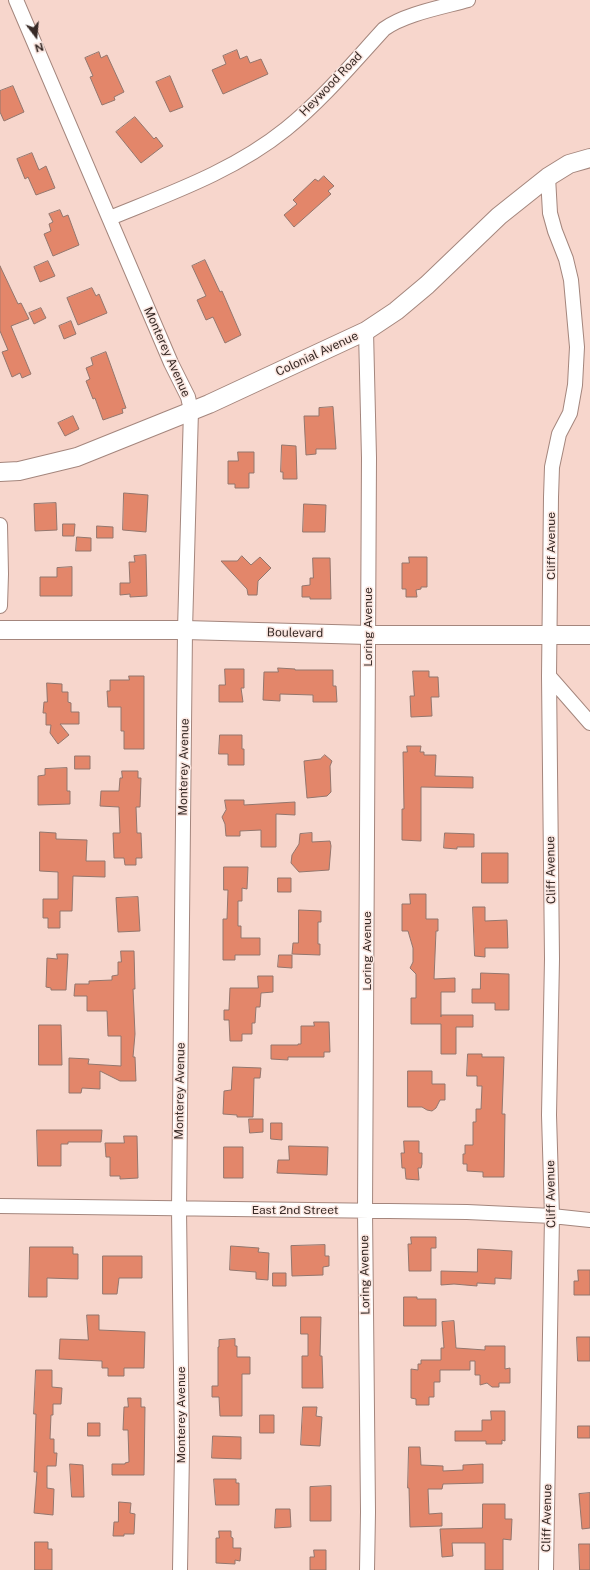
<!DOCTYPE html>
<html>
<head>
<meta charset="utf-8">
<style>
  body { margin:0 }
  #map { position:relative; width:590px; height:1570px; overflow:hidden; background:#f7d6cc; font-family:"Public Sans",sans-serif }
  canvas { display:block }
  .north { position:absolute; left:16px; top:16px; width:40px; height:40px; -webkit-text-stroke:3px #fbe7e1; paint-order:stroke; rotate:164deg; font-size:11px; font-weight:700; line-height:16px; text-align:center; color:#372a26 }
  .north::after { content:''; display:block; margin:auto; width:14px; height:18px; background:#372a26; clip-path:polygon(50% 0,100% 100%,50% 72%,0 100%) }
</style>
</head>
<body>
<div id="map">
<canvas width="590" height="1570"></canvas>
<div class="north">N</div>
</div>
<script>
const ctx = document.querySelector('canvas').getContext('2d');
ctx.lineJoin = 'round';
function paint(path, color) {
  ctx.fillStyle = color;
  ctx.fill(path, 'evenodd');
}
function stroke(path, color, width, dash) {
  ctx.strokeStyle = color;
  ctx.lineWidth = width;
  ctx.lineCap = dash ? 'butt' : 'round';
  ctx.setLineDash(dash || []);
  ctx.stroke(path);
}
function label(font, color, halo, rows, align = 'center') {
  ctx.font = font + ' "Public Sans",sans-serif';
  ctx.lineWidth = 3;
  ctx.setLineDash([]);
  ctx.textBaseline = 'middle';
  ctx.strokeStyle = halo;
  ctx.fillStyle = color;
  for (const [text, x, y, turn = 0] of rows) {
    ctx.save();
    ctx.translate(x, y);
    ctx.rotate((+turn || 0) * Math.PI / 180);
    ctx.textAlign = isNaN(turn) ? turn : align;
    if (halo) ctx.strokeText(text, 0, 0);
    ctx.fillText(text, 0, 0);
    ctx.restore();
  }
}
const building = new Path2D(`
  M237 50 240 59 247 56 250 63 261 59 268 74 223 94 212 70 226 64 223 56Z
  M99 52 101 58 107 55 124 92 114 97 115 100 102 105 90 77 93 76 85 58Z
  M170 76 183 107 170 112 156 82Z
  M13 86 24 112 4 121 0 112V91Z
  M135 117 154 139 156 137 163 146 141 163 116 132Z
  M32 153 39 170 46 166 55 188 36 195 28 177 25 179 17 159Z
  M324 176 334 186 328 191 331 194 294 227 284 215 297 204 293 200 315 179 318 181Z
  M60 210 63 217 68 215 79 245 53 256 44 234 51 231 49 224 53 222 49 214Z
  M205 260 220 292 222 291 241 335 225 343 213 317 206 320 197 300 206 296 192 266Z
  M48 261 55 276 40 282 34 267Z
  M0 266 18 304 21 303 29 319 11 326 31 374 22 378 20 373 12 377 2 352 8 350 0 331Z
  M92 288 96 296 99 294 107 313 78 325 67 298Z
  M41 308 46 318 34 324 29 313Z
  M71 321 76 334 64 339 59 326Z
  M106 352 126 408 122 409 123 413 103 420 95 398 93 399 86 381 90 379 86 368 93 365 91 358Z
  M333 407 336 449H316V454L306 455 304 416H319V408Z
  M73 416 79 429 65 436 58 423Z
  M282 445 296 446 297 479H283V472H281Z
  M238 452H254V473H249V488H235V484H228V461H238Z
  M124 493 148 495 146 532 123 530Z
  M56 503 57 530 35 531 34 504Z
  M304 504 326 505 325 532H303Z
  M63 524H75L74 536H63Z
  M97 526 113 527V538H97Z
  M77 537 91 538V551H76Z
  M146 555 147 596 130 597V594L120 595V583H130L129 562H135L134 556Z
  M242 556 251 565 260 557 271 568 258 581 257 595H248L247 589 221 561H237Z
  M409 557H427V587H421V589L416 590 417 597H406V589H402V563H409Z
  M313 558H330L331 599H310V597H302V586L310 585V578H313Z
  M72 567V596H40V577H57V568Z
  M278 668 295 669V670H333V686H336L337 702H313V695L280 694V701L263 700 264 672H278Z
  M225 669H244V688H241L243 702H219V685H225Z
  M413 671H429V677H438L439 697H431L432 716 411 717 410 696H414Z
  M129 676H144V749H124V731H121V707H108L107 691H110V680H129Z
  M47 683 62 684V692H68V702L71 703V712H79V724H60L69 735 58 744 50 733 51 725H46V713H43L44 702H47Z
  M220 735H242V749H244V765H228V754H219Z
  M407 746H421L420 752H424V755H436L435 776 473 777V788L421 787V841L402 840V809H404L403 752H407Z
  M325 755 332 761 330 766 331 792 327 796 307 798 304 761 320 759Z
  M75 756H90V769H75Z
  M67 768V791H70V804L38 805V776L45 775V769Z
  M122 771H138V778H141L140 807H136L137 833H141L142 858H136V865H125L124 858H114L113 833H120L119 807 100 806 101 791H119L120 778H122Z
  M225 800H244V805L295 802V815L276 814V847H261V830L240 831V836H226L225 824 222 817 226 810Z
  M40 832 56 833V839L87 840 86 861H105V877L73 876 72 911H60V928H48V918H43V899H58V872L40 871Z
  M312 833V842L330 841 331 846 329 870 299 872 291 863 292 855 299 844 300 834Z
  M445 833 474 834V847H457V849L444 848Z
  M482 853H508V883H482Z
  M224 867H248L247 889 242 888V901H238V926H241V938H260V955H235V960H223V919H227L228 890H224Z
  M278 878H291V892H278Z
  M410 894H426V919H438V931H436L434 979 455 978V992H441V1017V1015H473V1027H456V1054H441V1024H411V998H416V974L410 968 413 962V948L408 931H402V904H410Z
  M138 897 140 931 118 932 116 898Z
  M473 907H485V921L507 920 508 948H485V957L475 956Z
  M299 910 321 911V922H318V944H320V955L292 954 293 943H298Z
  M121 951H134L135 989H133L135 1034 133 1057H135L136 1081H120L100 1071V1089L82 1088 81 1093H69V1058L89 1059 88 1064 121 1066V1036H108L107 1011H87V996H74L75 984H89V981L112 980V976L118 975V962H121Z
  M57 954H68L66 990H51V988L46 987 47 958 57 959Z
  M279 955H292V968L278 967Z
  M481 973 509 974V1010H495V1003H472V989H480Z
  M258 976H273V992L261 993 260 1007H256L255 1023H252V1034H242V1041H230L229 1020H224V1010H229L230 988H258Z
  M314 1022H329L330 1052H324V1057H288V1060L271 1059V1045H298V1044H301V1026H314Z
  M39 1025H61L62 1065H39Z
  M468 1054H482V1057H504L502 1114H505L504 1177H483V1172L467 1171V1164H463V1154H465V1145H473V1122H476V1109H481L482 1086H477V1076H467Z
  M233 1067 261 1068 260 1078H254L253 1117H237V1115L223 1114 224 1091 231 1090Z
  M408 1071H432V1084H445V1100H440L436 1108 432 1111 427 1110 422 1107H408Z
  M249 1119H263V1132L250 1133Z
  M271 1123H282V1140L271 1139Z
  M37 1130H102L101 1142H68V1144H61V1166H38Z
  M124 1136H137L138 1178 120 1179V1176H110V1157H106L105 1143H124Z
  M404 1141H419V1153H422V1164L421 1168H418L419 1180 406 1179 405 1168H402L401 1153H404Z
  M289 1146 328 1147 327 1175 277 1173 278 1160H289Z
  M224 1147H243V1178H224Z
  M411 1237H436V1248H431V1271H409L408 1244H411Z
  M325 1245V1256H329V1266L323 1267V1275L292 1276 291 1246Z
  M231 1246 259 1248 258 1252 269 1253 268 1280 256 1279V1272L230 1270Z
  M30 1247H73V1254H78V1279L47 1278V1297H29Z
  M478 1249 512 1251 511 1279 495 1278V1284L477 1283V1286L454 1284 441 1285V1271L477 1272Z
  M103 1256H142V1278H119L117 1294H103Z
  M578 1270H590V1295H574V1281H578Z
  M273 1273H286V1286H273Z
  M404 1297H417V1299H436V1326H404Z
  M87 1315H99V1330L145 1332 144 1368H124V1376H108V1368H102V1361L59 1359 60 1339 88 1340Z
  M301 1317H321L320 1356H322L323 1388H302V1356H308V1334H301Z
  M454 1321 456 1348 485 1350V1346H505V1369L510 1368V1383H499V1387H492L487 1383 480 1385V1375H475V1361H470V1370H440V1382H434V1397H429V1405H416V1399L411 1398V1369L418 1370V1364H421V1360H441V1348H444L442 1322Z
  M577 1337H590V1361H578Z
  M235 1339V1346H237V1357H250V1374H242V1416H220L219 1397H212V1386H218V1347H219V1340Z
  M36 1370H52V1387L62 1388 61 1404H53V1415H51L50 1439H54V1453H57L56 1466H47V1488L54 1489 53 1515 34 1513 37 1472H34L36 1414H34Z
  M128 1398H141V1407H145L144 1475H112V1464H125V1463L129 1462 128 1430H123L124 1407H128Z
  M303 1407H317L316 1416 322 1417 320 1446 301 1445Z
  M491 1411H505V1441L502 1440V1444H486V1441H455V1431H482V1420H491Z
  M260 1415H274V1433H260Z
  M88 1423H100V1436H88Z
  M578 1426H590V1438H578Z
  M213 1436 241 1437V1459L212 1458Z
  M409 1447H420L421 1465 443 1466V1471L463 1470V1465L483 1464V1483L443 1484 442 1489H428L429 1514 442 1513V1526L410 1527 409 1488H408Z
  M70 1464 83 1465 84 1497H72Z
  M214 1479H236V1483H239V1505H216Z
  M331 1486V1521H310V1487Z
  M590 1493V1528L582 1529 579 1494Z
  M119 1502 131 1503 130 1513 135 1514 134 1534H124V1536H113L114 1522H118Z
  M483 1504H505V1519H512L511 1540 503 1539V1570H485V1543H452L453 1556 442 1557 440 1529 482 1528Z
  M276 1509H290L291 1527 275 1528Z
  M219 1531H231V1537L233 1538V1548H241L240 1561 235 1560V1564L216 1563V1538H219Z
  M35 1542H48V1549H52V1570H35Z
  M579 1544H590V1570H580Z
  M314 1550H326V1570H310V1557H314Z`);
paint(building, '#e3866a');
stroke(building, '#93766d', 1);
const minor = new Path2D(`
  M16 0 171 363 188 397 191 410 185 630 179 1209 182 1452 180 1570
  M110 218C171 193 234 171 286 129 322 100 352 64 384 29 404 14 443 7 468 0
  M366 331 369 458 365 1210 368 1512 367 1570
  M0 525 1 574 0 606
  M549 676 590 723
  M0 1206 467 1212 552 1216 590 1220
  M546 1570 552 1216 549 1115 552 959 549 676 551 497 552 467 559 434 570 413 575 385 577 347 571 280 566 259 555 231 550 213 548 177`);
const tertiary = new Path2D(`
  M0 472 19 471 77 457 209 404 366 331 396 311 427 285 499 216 548 177 569 164 590 158
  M0 630H185L368 635H590`);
stroke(minor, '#a4867d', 16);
stroke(tertiary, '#a4867d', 20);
stroke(minor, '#fff', 14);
stroke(tertiary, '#fff', 18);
label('12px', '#372a26', '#fbe7e1', [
  ["Heywood Road",331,84,-46],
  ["Monterey Avenue",167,352,66],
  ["Colonial Avenue",317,354,-25],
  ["Cliff Avenue",551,546,-90],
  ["Loring Avenue",368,627,-90],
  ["Boulevard",295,633,1],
  ["Monterey Avenue",184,767,-89],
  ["Cliff Avenue",551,870,-91],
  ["Loring Avenue",367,951,-90],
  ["Monterey Avenue",180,1091,-89],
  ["Cliff Avenue",551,1194,-91],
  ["East 2nd Street",295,1210],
  ["Loring Avenue",365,1275,-91],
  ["Monterey Avenue",181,1415,-90],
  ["Cliff Avenue",547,1518,-89]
]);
</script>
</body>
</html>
